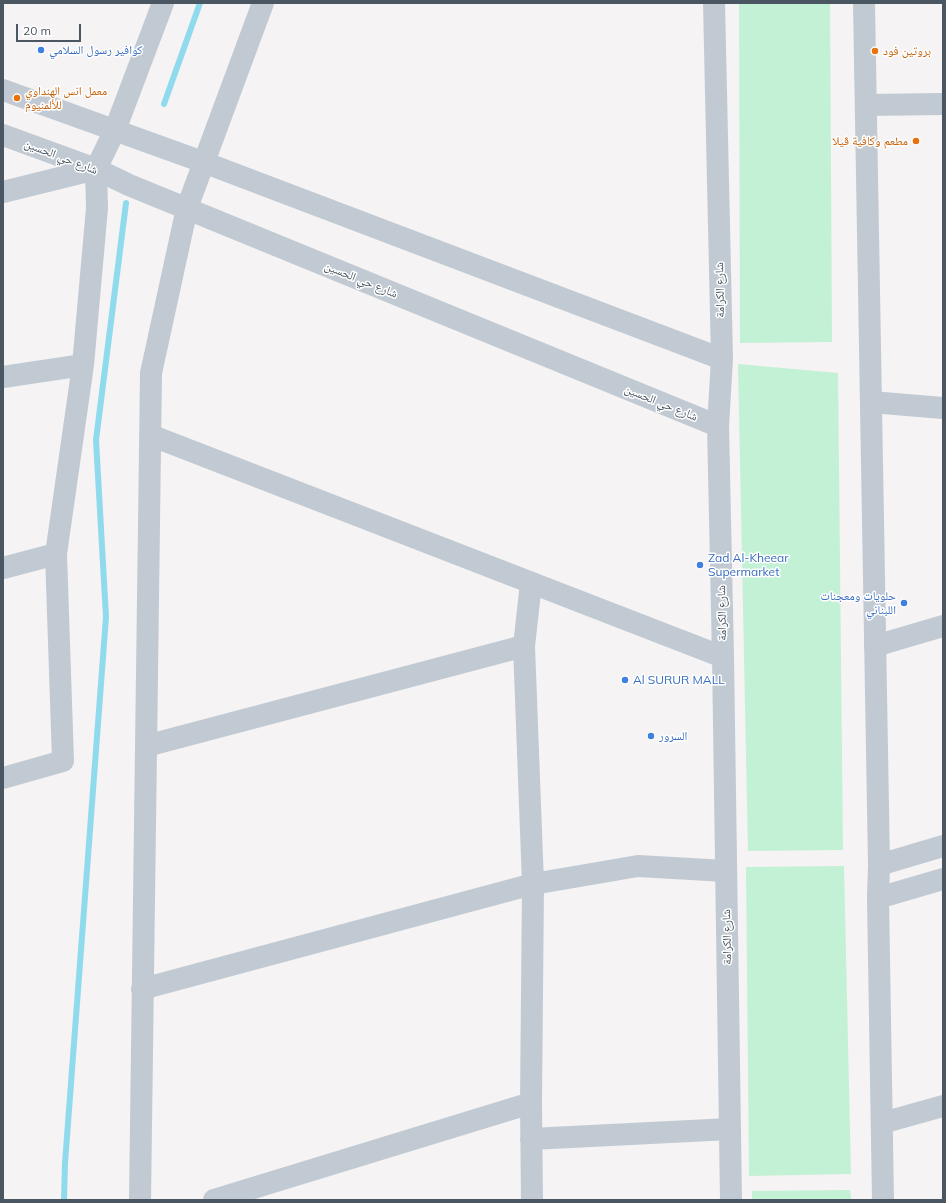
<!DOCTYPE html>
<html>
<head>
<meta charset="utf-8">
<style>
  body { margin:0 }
  #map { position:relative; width:946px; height:1203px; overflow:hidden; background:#f5f3f3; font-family:Mulish,sans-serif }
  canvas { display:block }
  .frame { position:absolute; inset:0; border:4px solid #4a5661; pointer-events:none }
  .scale { position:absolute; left:16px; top:24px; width:65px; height:18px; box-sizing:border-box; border:2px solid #4a5661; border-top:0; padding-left:5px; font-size:12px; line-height:14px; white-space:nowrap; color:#4a5661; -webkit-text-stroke:3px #fff; paint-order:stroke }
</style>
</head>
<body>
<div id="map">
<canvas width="946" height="1203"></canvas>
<div class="frame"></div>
<div class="scale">20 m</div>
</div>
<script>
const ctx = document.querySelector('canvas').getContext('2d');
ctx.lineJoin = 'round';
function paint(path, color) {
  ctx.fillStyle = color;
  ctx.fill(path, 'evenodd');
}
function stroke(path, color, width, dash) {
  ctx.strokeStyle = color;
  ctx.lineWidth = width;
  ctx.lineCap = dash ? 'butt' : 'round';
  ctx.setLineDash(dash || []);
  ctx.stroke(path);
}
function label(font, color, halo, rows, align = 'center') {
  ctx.font = font + ' Mulish,"Noto Naskh Arabic",sans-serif';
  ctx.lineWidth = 3;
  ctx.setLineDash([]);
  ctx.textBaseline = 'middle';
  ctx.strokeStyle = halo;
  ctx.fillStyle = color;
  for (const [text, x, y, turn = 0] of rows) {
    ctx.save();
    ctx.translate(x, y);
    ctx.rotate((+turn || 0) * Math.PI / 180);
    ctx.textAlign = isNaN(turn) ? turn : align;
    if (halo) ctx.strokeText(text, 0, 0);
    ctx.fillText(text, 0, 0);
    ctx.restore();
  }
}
paint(new Path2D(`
  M739 3H830L832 342 740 343Z
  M738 364 838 373 843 850 748 851Z
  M844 866 851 1174 749 1176 746 867Z
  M850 1190 851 1200H752V1191Z`), '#c3f1d5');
stroke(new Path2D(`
  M164 104 200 3
  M64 1200 65 1163 106 617 96 440 126 203`), '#90daee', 6);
stroke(new Path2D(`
  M866 105 943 104
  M3 192 96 169
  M3 377 83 365
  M871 402 943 408
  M150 435 723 657
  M3 568 56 554
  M531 583 524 646 533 884 531 1103 532 1200
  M875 646 943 626
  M146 746 524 646
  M3 778 63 761 56 554 83 365 97 208 96 169 115 130 163 3
  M879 865 943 846
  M878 898 943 879
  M142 989 533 884 638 866 726 871
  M882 1123 943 1106
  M531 1139 730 1129
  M140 1200 151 373 187 208 263 3
  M214 1200 531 1103`), '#c1cad2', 22);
stroke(new Path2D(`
  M714 3 722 359 718 426 723 657 731 1200
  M864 3 879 865 878 898 883 1200
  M3 90 203 162 722 359
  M3 135 96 169 129 185 718 426`), '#c1cad2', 22);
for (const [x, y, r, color] of [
  [41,50,4,"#3f7fe0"],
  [875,51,4,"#e8710a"],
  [17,98,4,"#e8710a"],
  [916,141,4,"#e8710a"],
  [700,565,4,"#3f7fe0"],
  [904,603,4,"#3f7fe0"],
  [625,680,4,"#3f7fe0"],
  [651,736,4,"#3f7fe0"]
]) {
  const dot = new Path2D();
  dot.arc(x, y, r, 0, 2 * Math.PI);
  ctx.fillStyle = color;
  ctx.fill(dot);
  stroke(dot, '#fff', 1.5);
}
label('12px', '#366cbe', '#fff', [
  ["كوافير رسول السلامي",49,50],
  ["Zad Al-Kheear",708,558],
  ["Supermarket",708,572],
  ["حلويات ومعجنات",896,596,"right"],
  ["اللبناني",896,610,"right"],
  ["Al SURUR MALL",633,680],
  ["السرور",659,736]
], 'left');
label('12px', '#c56008', '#fff', [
  ["بروتين فود",883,51],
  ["معمل انس الهنداوي",25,91],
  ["للألمنيوم",25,105],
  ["مطعم وكافية ڤيلا",908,141,"right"]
], 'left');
label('12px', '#4a5661', '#fff', [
  ["شارع حي الحسين",61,157,21],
  ["شارع حي الحسين",361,280,22],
  ["شارع الكرامة",720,290,-91],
  ["شارع حي الحسين",661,403,22],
  ["شارع الكرامة",722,613,-91],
  ["شارع الكرامة",727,937,-91]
]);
</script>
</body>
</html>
